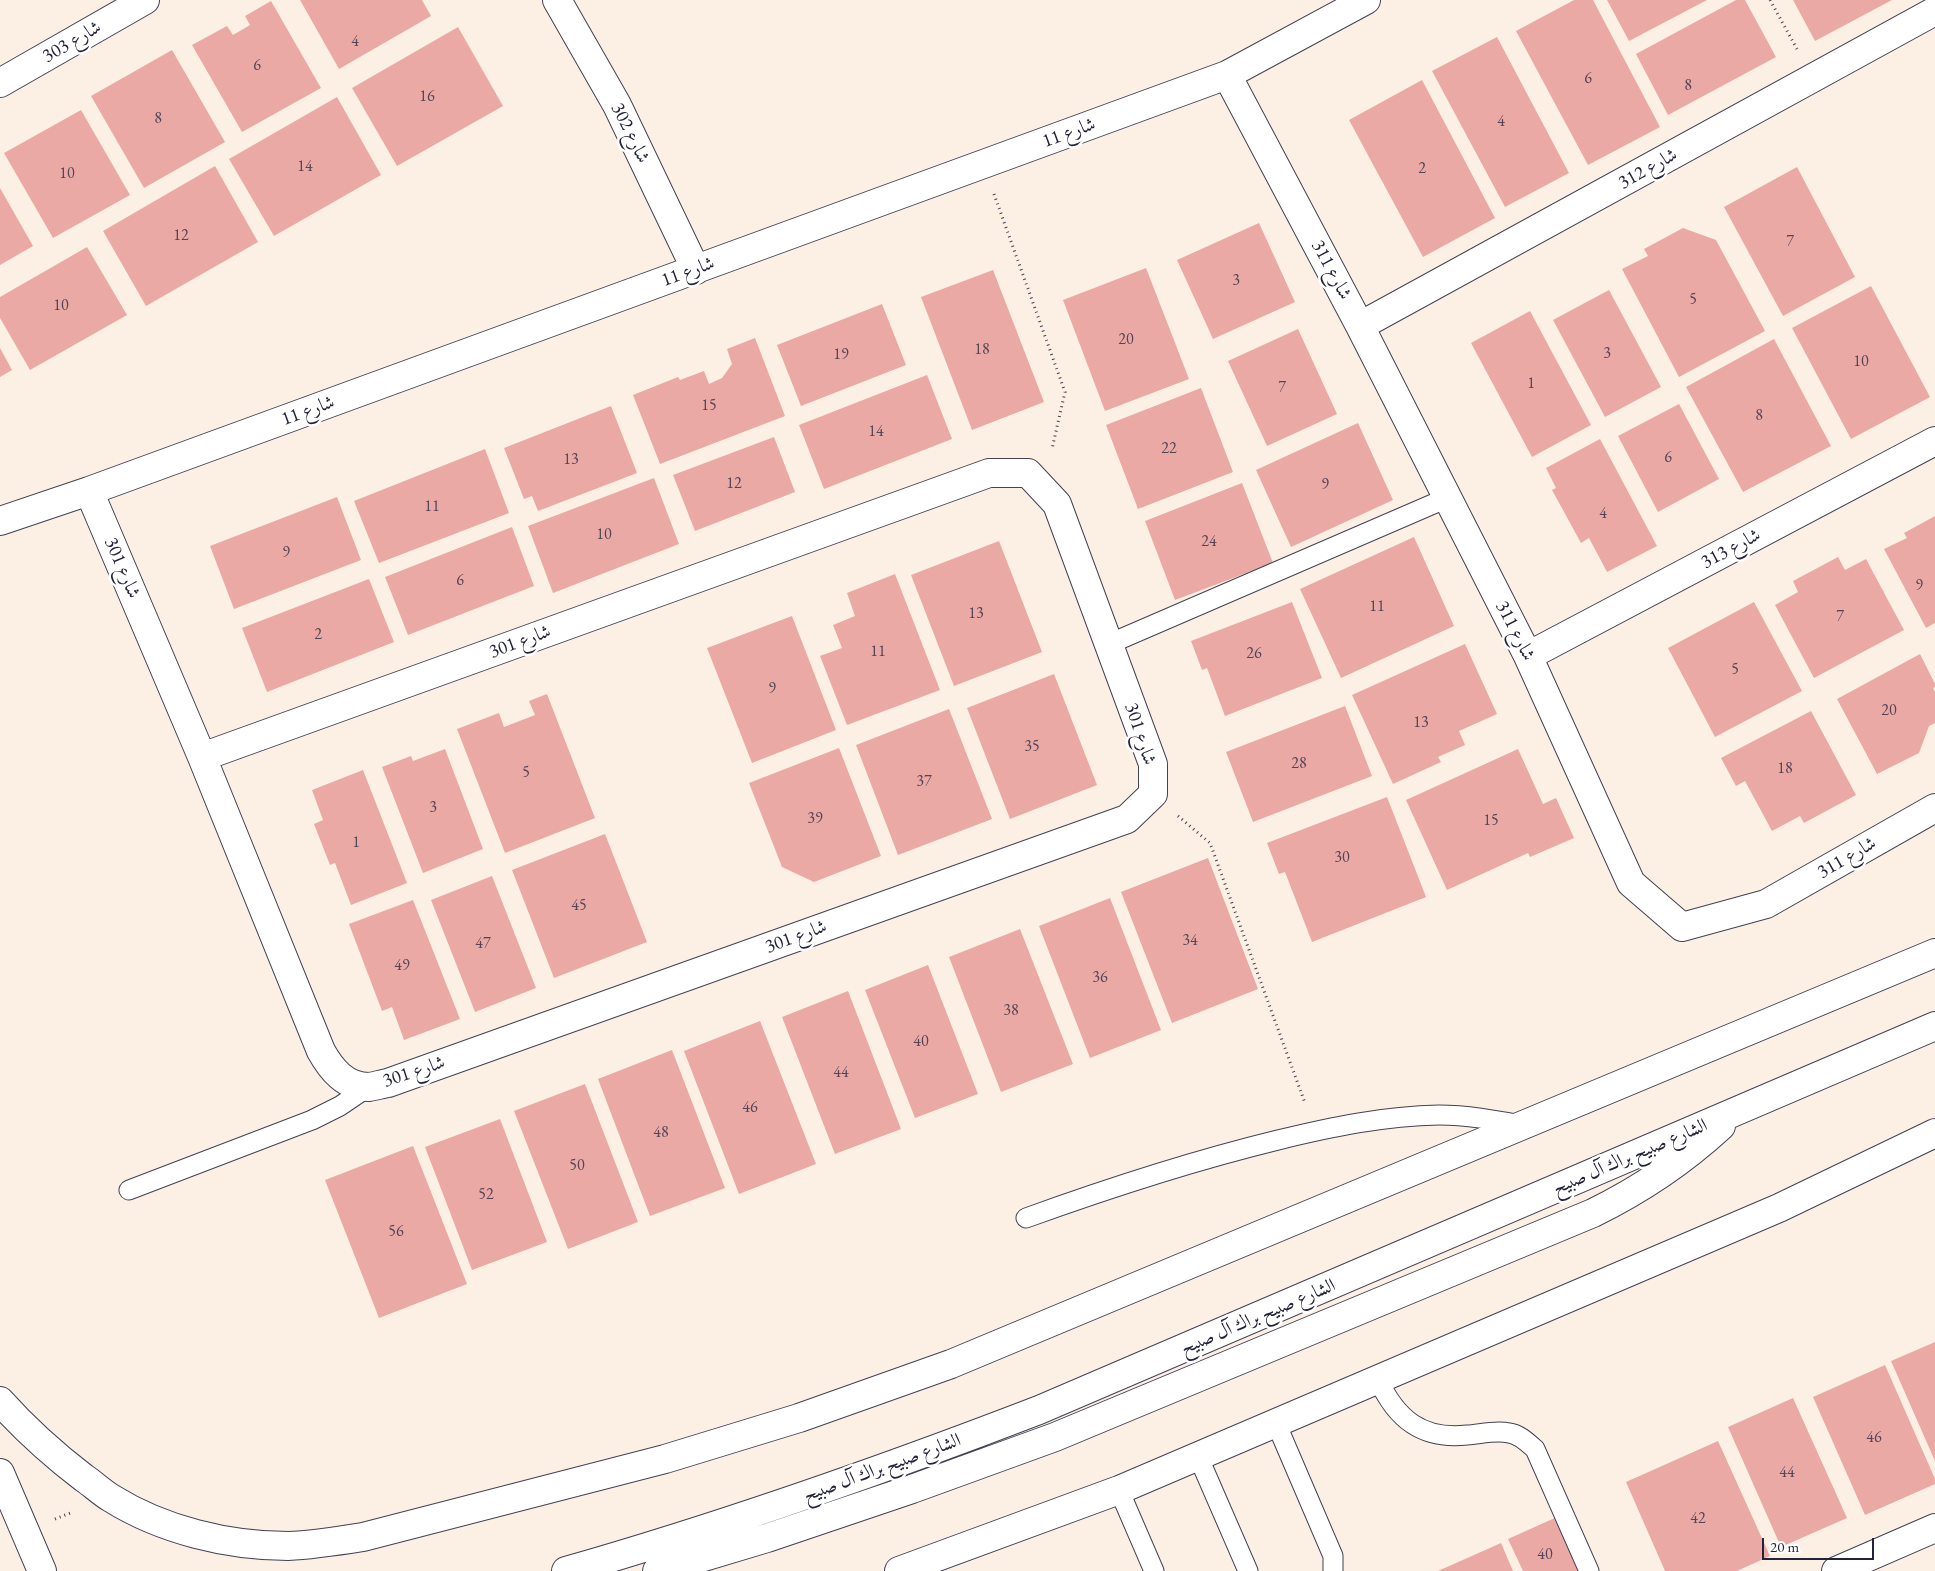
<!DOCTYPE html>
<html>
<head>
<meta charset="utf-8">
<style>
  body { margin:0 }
  #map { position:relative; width:1935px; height:1571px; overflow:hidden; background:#fbf0e3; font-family:"EB Garamond",serif }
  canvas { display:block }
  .scale { position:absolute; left:1762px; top:1538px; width:112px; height:22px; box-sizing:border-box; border:2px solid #22223b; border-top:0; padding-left:6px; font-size:15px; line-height:18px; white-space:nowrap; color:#22223b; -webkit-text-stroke:4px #fff; paint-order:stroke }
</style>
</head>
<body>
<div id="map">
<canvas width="1935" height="1571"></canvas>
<div class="scale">20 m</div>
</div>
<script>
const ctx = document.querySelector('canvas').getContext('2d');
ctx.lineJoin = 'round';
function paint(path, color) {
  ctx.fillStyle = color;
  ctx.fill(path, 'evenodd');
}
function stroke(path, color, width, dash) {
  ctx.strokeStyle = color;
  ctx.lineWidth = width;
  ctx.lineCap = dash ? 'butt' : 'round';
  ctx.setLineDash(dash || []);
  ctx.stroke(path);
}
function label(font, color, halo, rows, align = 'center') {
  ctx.font = font + ' "EB Garamond",Amiri,serif';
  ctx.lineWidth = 5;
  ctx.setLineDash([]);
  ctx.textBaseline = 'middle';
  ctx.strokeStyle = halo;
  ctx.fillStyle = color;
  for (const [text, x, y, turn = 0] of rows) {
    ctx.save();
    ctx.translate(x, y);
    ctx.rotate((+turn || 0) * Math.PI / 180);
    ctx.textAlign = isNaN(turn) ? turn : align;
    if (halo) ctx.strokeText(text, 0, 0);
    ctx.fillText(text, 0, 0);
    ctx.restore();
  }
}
paint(new Path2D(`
  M300 0H422L431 16 339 69Z
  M1574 0H1593L1660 127 1588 165 1516 31Z
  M1607 0H1707L1629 41Z
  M1736 0H1745L1776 57 1668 115 1636 54Z
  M1793 0H1892L1815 41Z
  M271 1 321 88 242 132 192 45 227 26 233 35 250 25 245 16Z
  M458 27 503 106 397 166 352 88Z
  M1497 37 1569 173 1505 207 1432 71Z
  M172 50 225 142 144 188 91 96Z
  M1422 80 1495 218 1423 257 1349 120Z
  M337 97 381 175 274 236 229 159Z
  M81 110 130 195 53 238 4 153Z
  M215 166 258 242 146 306 103 231Z
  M1797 167 1855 277 1783 316 1724 207Z
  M0 188 33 246 0 265Z
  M1259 223 1295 302 1213 339 1177 260Z
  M1683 228 1716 240 1765 331 1679 377 1622 269 1648 256 1644 249Z
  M87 247 127 315 30 370 0 318V297Z
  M1146 268 1189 379 1105 411 1063 300Z
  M993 270 1044 402 972 430 921 297Z
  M1871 286 1930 397 1851 439 1792 328Z
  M1609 290 1661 387 1605 417 1553 320Z
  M882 304 906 365 801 406 777 345Z
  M1530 311 1591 425 1532 457 1471 343Z
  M1298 329 1337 414 1267 446 1228 361Z
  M755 338 785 416 660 464 633 395 678 377 680 380 704 371 709 384 722 378 732 364 727 349Z
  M1774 339 1831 446 1743 492 1686 387Z
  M0 348 12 370 0 377Z
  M927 375 952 439 824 489 799 425Z
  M1201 388 1233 472 1138 509 1106 425Z
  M1679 404 1719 479 1658 512 1618 436Z
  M611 406 637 473 538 511 532 496 524 499 504 448Z
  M1358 423 1393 500 1291 547 1256 470Z
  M774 437 795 492 695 531 673 475Z
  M1600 439 1657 546 1607 572 1589 538 1581 543 1552 490 1556 488 1546 468Z
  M485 449 509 513 379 563 354 501Z
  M654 478 679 544 553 593 528 526Z
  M1242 483 1273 563 1175 600 1145 521Z
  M337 497 361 560 234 609 210 546Z
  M1935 516V623L1926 628 1884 549 1907 538 1904 533Z
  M512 527 534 586 408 635 385 577Z
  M1414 537 1454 626 1341 678 1300 589Z
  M999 541 1042 652 954 686 911 575Z
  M1838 557 1845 570 1866 559 1904 630 1814 678 1775 605 1798 592 1793 581Z
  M895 574 940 690 847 725 820 656 842 648 833 625 855 616 847 593Z
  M369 579 394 642 267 692 242 628Z
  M1292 602 1322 678 1225 716 1207 668 1202 670 1191 641Z
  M1754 602 1802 691 1715 737 1668 648Z
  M792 616 836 730 752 763 707 648Z
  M1465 644 1497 714 1459 731 1465 745 1438 757 1441 762 1393 784 1352 695Z
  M1920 654 1935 684V687L1933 688 1935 692V723L1929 726 1919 753 1877 774 1837 699Z
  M1054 674 1097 785 1010 819 967 708Z
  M547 694 595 818 505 853 457 729 499 713 504 727 535 715 529 701Z
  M1345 706 1372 776 1253 822 1226 752Z
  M949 709 992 819 898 855 856 745Z
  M1811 711 1856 795 1804 823 1800 816 1772 831 1745 781 1736 786 1721 758Z
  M839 748 881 856 814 882 782 867 749 783Z
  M445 749 483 849 423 873 382 767 411 756 413 761Z
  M1518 749 1543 804 1556 798 1574 838 1530 857 1528 853 1447 890 1406 800Z
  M363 770 407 883 351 905 335 863 330 865 314 824 323 820 312 790Z
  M1387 797 1426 897 1312 942 1285 872 1279 874 1267 843Z
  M605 834 647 942 554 978 512 870Z
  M1208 858 1258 989 1172 1023 1121 892Z
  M492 876 536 988 475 1012 431 900Z
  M1110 898 1161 1030 1090 1058 1039 926Z
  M413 900 460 1019 404 1040 392 1007 382 1011 349 924Z
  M1020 929 1073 1064 1001 1092 949 957Z
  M928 965 978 1094 915 1118 865 990Z
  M848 991 901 1129 835 1154 782 1017Z
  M760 1021 816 1164 739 1194 684 1051Z
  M672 1050 725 1188 650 1216 598 1079Z
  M585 1084 638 1222 568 1249 514 1111Z
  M500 1119 547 1242 472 1270 425 1147Z
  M413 1146 467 1284 379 1318 325 1180Z
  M1935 1342V1461L1891 1361Z
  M1885 1365 1935 1479V1484L1865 1515 1813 1397Z
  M1793 1398 1847 1518 1781 1547 1728 1427Z
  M1718 1441 1770 1556 1737 1571H1665L1626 1482Z
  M1557 1517 1581 1571H1523L1508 1539Z
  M1501 1543 1513 1571H1438Z`), '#eba9a5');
const service = new Path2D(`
  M1109 644 1447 498
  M129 1190 312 1120 340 1106 368 1087
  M1026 1218C1109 1188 1192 1161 1278 1140 1331 1127 1384 1116 1439 1115 1467 1115 1494 1120 1521 1125
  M1378 1379C1396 1419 1422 1440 1467 1435 1481 1434 1496 1430 1509 1433 1519 1434 1527 1442 1535 1449L1589 1571
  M1276 1423 1333 1556V1571
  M1198 1456 1248 1571
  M1119 1490 1154 1571`);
const minor = new Path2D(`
  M557 0 617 105 696 270
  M1227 75 1360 326 1528 656 1631 883 1682 927 1766 904 1935 808
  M0 83 145 0
  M1360 326 1935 11
  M89 491 202 757 321 1051C331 1069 345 1087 369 1087 375 1086 382 1084 388 1083L1127 819 1153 794V764L1057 504 1028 473H989L202 757
  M0 521 89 491 1227 75 1366 0
  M1528 656 1935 441
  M1836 1571 1935 1528`);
const tertiary = new Path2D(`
  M0 1473 42 1571`);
const primary = new Path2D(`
  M0 1401C25 1429 54 1455 84 1478 93 1484 101 1492 111 1498 162 1530 228 1546 288 1546 313 1545 338 1541 363 1537L665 1459 799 1418 951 1364 1935 953
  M566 1571C727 1525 883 1470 1039 1410L1935 1026
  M657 1571 767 1538 912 1489 1055 1437 1593 1213C1640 1190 1682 1162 1721 1126
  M899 1571 1119 1490 1779 1208 1935 1133`);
stroke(service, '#434154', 21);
stroke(minor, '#434154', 30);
stroke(tertiary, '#434154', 30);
stroke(primary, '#434154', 30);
stroke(new Path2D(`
  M1770 0 1797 49
  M994 194 1065 392 1052 449
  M1178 816 1210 843 1305 1103
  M55 1519 73 1512`), '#434154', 3, [1, 4]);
stroke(service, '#fff', 19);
stroke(minor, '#fff', 28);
stroke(tertiary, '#fff', 28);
stroke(primary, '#fff', 28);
label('16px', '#544456', null, [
  ["4",355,42],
  ["6",257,66],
  ["6",1588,79],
  ["8",1688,86],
  ["16",427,97],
  ["8",158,119],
  ["4",1501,122],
  ["14",305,167],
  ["2",1422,169],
  ["10",67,174],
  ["12",181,236],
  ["7",1790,242],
  ["3",1236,281],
  ["5",1693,300],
  ["10",61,306],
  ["20",1126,340],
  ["18",982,350],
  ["3",1607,354],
  ["19",841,355],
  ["10",1861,362],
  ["1",1531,384],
  ["7",1282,388],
  ["15",709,406],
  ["8",1759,416],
  ["14",876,432],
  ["22",1169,449],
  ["6",1668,458],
  ["13",571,460],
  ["12",734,484],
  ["9",1325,485],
  ["11",432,507],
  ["4",1603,514],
  ["10",604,535],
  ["24",1209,542],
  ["9",286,553],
  ["6",460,581],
  ["9",1919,586],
  ["11",1377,607],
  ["13",976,614],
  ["7",1840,617],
  ["2",318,635],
  ["11",878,652],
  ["26",1254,654],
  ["5",1735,670],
  ["9",772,689],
  ["20",1889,711],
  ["13",1421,723],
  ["35",1032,747],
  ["28",1299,764],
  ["18",1785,769],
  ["5",526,773],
  ["37",924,782],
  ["3",433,808],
  ["39",815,819],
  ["15",1491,821],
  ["1",356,843],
  ["30",1342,858],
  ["45",579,906],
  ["34",1190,941],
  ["47",483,944],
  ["49",402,966],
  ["36",1100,978],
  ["38",1011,1011],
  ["40",921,1042],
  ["44",841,1073],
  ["46",750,1108],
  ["48",661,1133],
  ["50",577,1166],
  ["52",486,1195],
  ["56",396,1232],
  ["46",1874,1438],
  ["44",1787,1473],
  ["42",1698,1519],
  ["40",1545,1555]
]);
label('19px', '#22223b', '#fff', [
  ["شارع 303",72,42,-30],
  ["شارع 302",630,133,64],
  ["شارع 11",1069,133,-20],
  ["شارع 312",1648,169,-29],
  ["شارع 311",1331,270,62],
  ["شارع 11",688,272,-20],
  ["شارع 11",308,411,-20],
  ["شارع 313",1731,549,-28],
  ["شارع 301",122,568,67],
  ["شارع 311",1515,631,63],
  ["شارع 301",520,642,-20],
  ["شارع 301",1140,734,72],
  ["شارع 311",1847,858,-30],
  ["شارع 301",796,937,-20],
  ["شارع 301",414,1072,-18],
  ["الشارع صبيح براك آل صبيح",1630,1157,-23],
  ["الشارع صبيح براك آل صبيح",1258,1317,-23],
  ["الشارع صبيح براك آل صبيح",882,1468,-20]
]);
</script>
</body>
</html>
